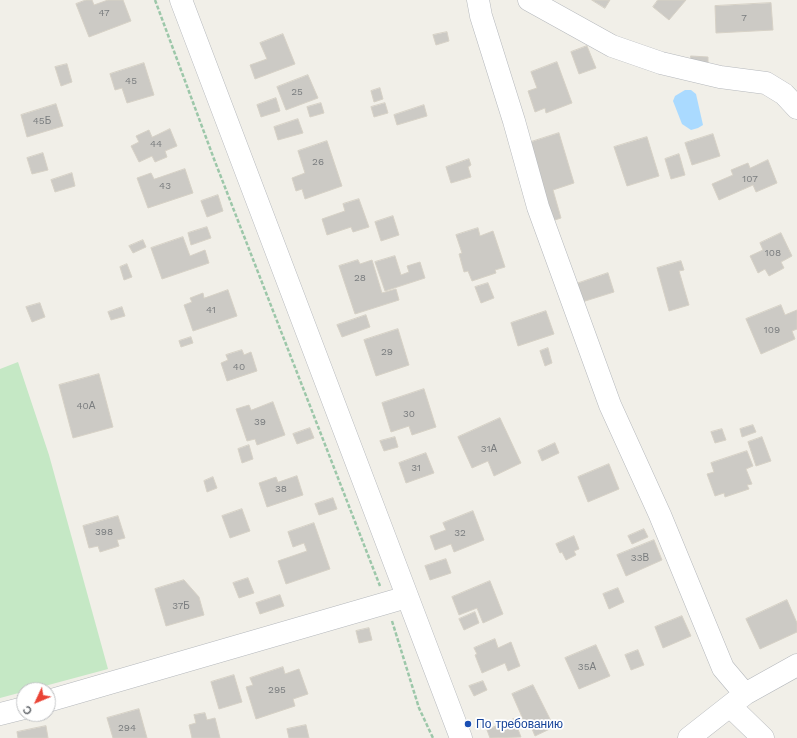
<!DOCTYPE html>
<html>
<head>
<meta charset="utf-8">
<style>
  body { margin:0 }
  #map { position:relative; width:797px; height:738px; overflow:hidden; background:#f1efe8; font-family:"Work Sans",sans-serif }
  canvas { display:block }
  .north { position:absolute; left:16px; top:682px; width:40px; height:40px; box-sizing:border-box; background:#fff; border:1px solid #bfc1c3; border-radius:50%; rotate:226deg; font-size:11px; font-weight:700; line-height:16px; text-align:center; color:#5f6368 }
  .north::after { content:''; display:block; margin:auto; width:14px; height:18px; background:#ea4335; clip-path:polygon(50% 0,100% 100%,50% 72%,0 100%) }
</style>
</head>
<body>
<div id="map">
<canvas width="797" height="738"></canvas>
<div class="north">С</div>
</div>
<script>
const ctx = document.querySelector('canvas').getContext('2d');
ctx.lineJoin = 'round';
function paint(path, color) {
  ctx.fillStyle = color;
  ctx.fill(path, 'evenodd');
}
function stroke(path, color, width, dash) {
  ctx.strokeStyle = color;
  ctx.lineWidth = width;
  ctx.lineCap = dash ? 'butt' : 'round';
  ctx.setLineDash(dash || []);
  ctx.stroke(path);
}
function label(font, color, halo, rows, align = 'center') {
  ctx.font = font + ' "Work Sans",sans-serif';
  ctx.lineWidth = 3.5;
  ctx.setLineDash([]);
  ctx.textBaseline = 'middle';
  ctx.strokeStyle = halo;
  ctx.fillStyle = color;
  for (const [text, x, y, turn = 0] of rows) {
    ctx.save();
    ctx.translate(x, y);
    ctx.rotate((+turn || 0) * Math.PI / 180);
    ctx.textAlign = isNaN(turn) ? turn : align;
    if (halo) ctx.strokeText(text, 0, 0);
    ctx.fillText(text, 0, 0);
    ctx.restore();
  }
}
paint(new Path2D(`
  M18 362 49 455 108 669 0 698V369Z`), '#c5e8c5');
paint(new Path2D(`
  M685 90H691L696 94 703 125 698 128 691 130 682 124 673 101 675 96Z`), '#aadaff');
const building = new Path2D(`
  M86 0H92L94 5 108 0H123L131 21 89 37 76 4Z
  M592 0H610L605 8Z
  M658 0H686L669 20 653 7Z
  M771 3 773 30 716 33 715 6Z
  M447 32 449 41 436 45 433 35Z
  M283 34 295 64 255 79 250 65 267 59 260 43Z
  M587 46 596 68 579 74 571 52Z
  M691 56 708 57V66L691 65Z
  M557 62 572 103 546 113 545 108 535 112 528 91 537 88 531 72Z
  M144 63 154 95 127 103 122 88 115 90 110 74Z
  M67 64 72 82 61 86 55 67Z
  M308 75 318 98 286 110 277 87Z
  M380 88 383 99 374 102 371 91Z
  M276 98 280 111 261 117 257 105Z
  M321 103 324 113 310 117 307 107Z
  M385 103 388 113 374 117 371 107Z
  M56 104 63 126 27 137 21 115Z
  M424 105 427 116 397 125 394 115Z
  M298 119 303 133 278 140 274 127Z
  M170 129 177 146 165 151 167 157 155 162 152 156 139 162 131 146 139 142 136 136 149 130 152 137Z
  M559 133 574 183 553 190 561 218 552 221 528 143Z
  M713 134 720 156 692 165 685 143Z
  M647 137 659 176 627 186 614 147Z
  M327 141 342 186 305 199 302 189 296 191 292 178 305 173 298 151Z
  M43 153 48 170 32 174 27 158Z
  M679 154 685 175 671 179 665 159Z
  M469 159 471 165 468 167 471 177 451 183 446 167Z
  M768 160 777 183 756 192 753 185 719 200 712 184 733 175 731 170 748 163 750 168Z
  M185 169 193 193 148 208 137 178 151 173 154 179Z
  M72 173 75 186 55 192 51 180Z
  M218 195 223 211 207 217 201 201Z
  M359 199 369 227 353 232 351 227 327 235 322 219 345 211 343 204Z
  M393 216 399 235 381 241 375 222Z
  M207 227 211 238 191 245 188 233Z
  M478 228 480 236 493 231 505 267 495 270 496 273 472 281 468 271 464 272 459 254 462 253 456 235Z
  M781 233 792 256 781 262 784 268 769 276 765 269 758 273 750 256 763 250 760 243Z
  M183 237 190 256 205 250 209 263 162 279 151 248Z
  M143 240 146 247 133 253 129 246Z
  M395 256 401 275 409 272 407 266 420 262 425 278 385 291 375 262Z
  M358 260 360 264 372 260 382 293 396 289 399 300 355 314 339 266Z
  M681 261 684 270 679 271 689 305 669 311 657 268Z
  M127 264 132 277 124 280 120 267Z
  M608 273 614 292 582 302 576 284Z
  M488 283 494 298 481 303 475 287Z
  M228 290 237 316 193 331 184 305 192 302 190 298 203 293 204 298Z
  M40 303 45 317 32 322 26 307Z
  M781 305 785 315 797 310V329L792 331 795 339 761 354 746 319Z
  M122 307 125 316 111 320 108 312Z
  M546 311 554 334 518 346 511 323Z
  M366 315 370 327 342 337 337 325Z
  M398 329 409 365 376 376 364 340Z
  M191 337 193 343 181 347 179 341Z
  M548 348 552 363 545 366 540 351Z
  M242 350 244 355 251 352 257 371 227 381 221 363 228 360 226 355Z
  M99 374 113 427 73 438 59 385Z
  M424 389 436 427 412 435 409 426 391 432 382 403Z
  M273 402 285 435 257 445 255 439 247 441 236 409 249 405 251 410Z
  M500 418 521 463 494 476 488 461 472 468 458 437Z
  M753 425 756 432 742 437 740 429Z
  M310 428 314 438 297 444 293 434Z
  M722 429 726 440 715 443 711 432Z
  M395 437 398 447 384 451 380 441Z
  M762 437 771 461 756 466 748 442Z
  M555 443 559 453 542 461 538 451Z
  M249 445 253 459 242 463 238 449Z
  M747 451 753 466 746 469 752 484 747 485 749 489 725 497 724 493 715 496 707 474 714 472 711 463Z
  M426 453 434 473 406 483 399 463Z
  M609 464 619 489 588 502 578 477Z
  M297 476 303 495 267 507 259 483 276 477 278 482Z
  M213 477 217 488 207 492 204 481Z
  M333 498 337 509 319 515 315 504Z
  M242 509 250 531 230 538 222 516Z
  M473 511 484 540 454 552 451 544 435 550 430 536 446 530 443 523Z
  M118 516 125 538 117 540 119 546 100 552 98 546 89 548 83 526Z
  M314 523 330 569 286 584 278 561 307 551 304 543 293 547 288 532Z
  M644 529 648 537 632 544 628 536Z
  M574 536 579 549 574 551 576 555 566 560 562 552 560 553 556 544Z
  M654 540 662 560 626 576 617 555Z
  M446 559 451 573 430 580 425 566Z
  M248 578 254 593 239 598 233 583Z
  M184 580 199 597 204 615 166 626 155 589Z
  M490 581 503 614 483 623 477 608 459 615 452 597Z
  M618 588 624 602 609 609 603 594Z
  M280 595 284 606 260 614 256 603Z
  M787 600 797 623V632L760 649 746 619Z
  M475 612 479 623 464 630 459 619Z
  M682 616 691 636 663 648 655 627Z
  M369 628 372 640 359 643 356 631Z
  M495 639 498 648 511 642 520 666 508 671 505 663 482 673 475 655 477 654 474 648Z
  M596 645 610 676 579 689 565 658Z
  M638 650 644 665 631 670 625 655Z
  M283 667 285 674 299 669 308 694 293 699 295 706 256 719 246 687 253 685 250 678Z
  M234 675 242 702 219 709 211 682Z
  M483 681 487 690 474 696 469 686Z
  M533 685 554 727 535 736 530 724 526 726 512 694Z
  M139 709 147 738H113L107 718Z
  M205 713 207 720 215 718 220 738H192L189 725 196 723 194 715Z
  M514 719 521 737 490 738 487 730Z
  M306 725 309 738H289L287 729Z
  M46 726 48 738H18L17 732Z`);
paint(building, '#cccac5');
stroke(building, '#d6d1c6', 1);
const minor = new Path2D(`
  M181 0 461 738
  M478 0 481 16 514 121 538 207 610 405 660 515 723 668 745 694
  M529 0 612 46 661 63 720 77 766 83 784 94 797 108
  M48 701 407 597
  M730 706 763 738
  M0 714 24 708
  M689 738 745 694 797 665`);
stroke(minor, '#b5b8bc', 23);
stroke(new Path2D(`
  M155 0 214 159 380 586
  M392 621 419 708 433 738`), '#9cc7a9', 2.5, [4, 2]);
stroke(minor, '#fff', 22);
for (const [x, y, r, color] of [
  [468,724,4,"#1a4fb4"]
]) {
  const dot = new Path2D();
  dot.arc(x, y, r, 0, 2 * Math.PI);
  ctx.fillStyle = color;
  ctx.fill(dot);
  stroke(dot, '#fff', 1.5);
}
label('10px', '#7a7d7f', null, [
  ["47",104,13],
  ["7",744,18],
  ["45",131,81],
  ["25",297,92],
  ["45Б",42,121],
  ["44",156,144],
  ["26",318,162],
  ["107",750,179],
  ["43",165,186],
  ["108",773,253],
  ["28",360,278],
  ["41",211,310],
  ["109",772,330],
  ["29",387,352],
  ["40",239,367],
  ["40А",86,406],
  ["30",409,414],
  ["39",260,422],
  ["31А",489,449],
  ["31",416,468],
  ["38",281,489],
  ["398",104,532],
  ["32",460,533],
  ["33В",640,558],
  ["37Б",181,606],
  ["35А",587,667],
  ["295",277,690],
  ["294",127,728]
]);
label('12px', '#164399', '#fff', [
  ["По требованию",476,724]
], 'left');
</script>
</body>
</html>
